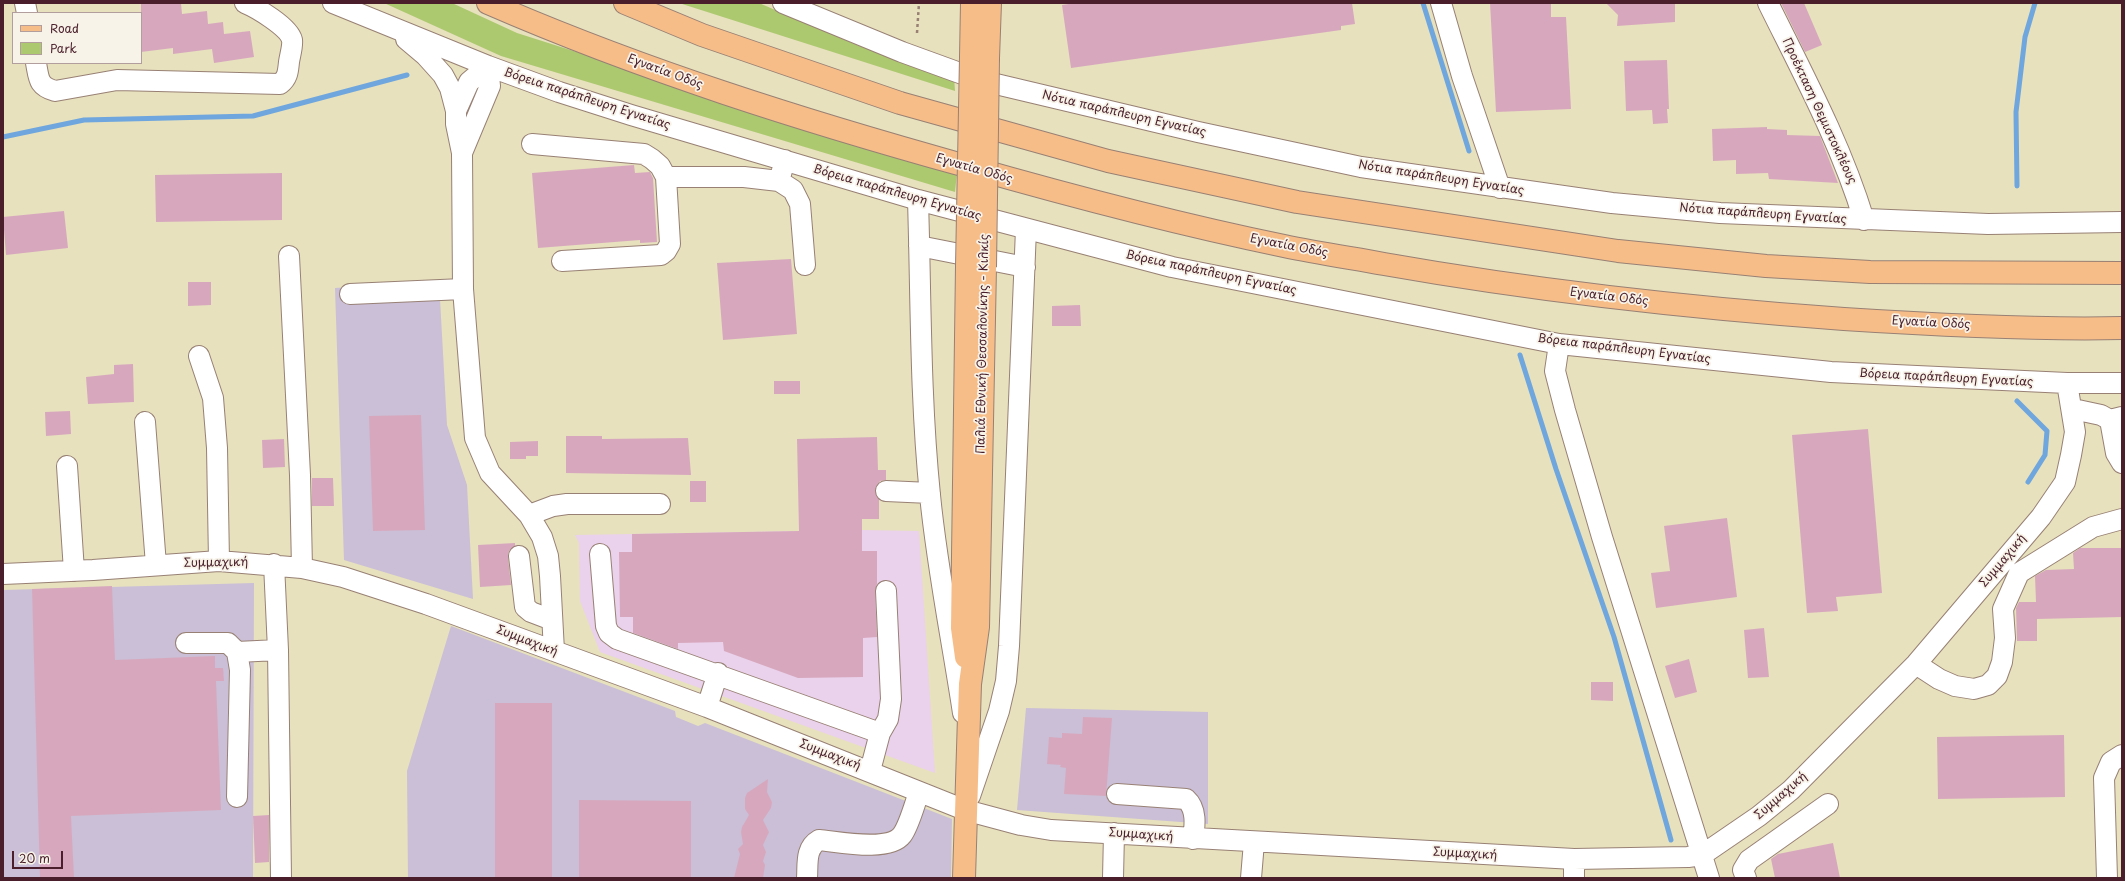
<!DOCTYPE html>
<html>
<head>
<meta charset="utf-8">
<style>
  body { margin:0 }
  #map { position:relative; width:2125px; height:881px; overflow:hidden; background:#e7e1be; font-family:"Playpen Sans",sans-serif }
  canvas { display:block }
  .frame { position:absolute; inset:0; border:4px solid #4a1f2b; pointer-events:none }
  .legend { position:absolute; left:12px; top:12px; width:130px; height:52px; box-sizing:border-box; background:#f7f3e8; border:1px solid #b29e9c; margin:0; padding:5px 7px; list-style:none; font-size:12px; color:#4a1f2b }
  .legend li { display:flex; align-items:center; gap:8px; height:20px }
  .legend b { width:20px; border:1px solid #b29e9c }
  .scale { position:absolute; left:12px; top:851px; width:51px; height:18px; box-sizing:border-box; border:2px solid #4a1f2b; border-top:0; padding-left:5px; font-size:12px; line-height:14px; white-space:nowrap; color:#4a1f2b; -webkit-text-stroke:3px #f7f3e8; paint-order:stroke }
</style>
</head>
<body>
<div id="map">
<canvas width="2125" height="881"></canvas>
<div class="frame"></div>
<ul class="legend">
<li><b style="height:5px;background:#f7bd88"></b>Road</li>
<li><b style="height:11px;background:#adc970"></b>Park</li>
</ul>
<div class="scale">20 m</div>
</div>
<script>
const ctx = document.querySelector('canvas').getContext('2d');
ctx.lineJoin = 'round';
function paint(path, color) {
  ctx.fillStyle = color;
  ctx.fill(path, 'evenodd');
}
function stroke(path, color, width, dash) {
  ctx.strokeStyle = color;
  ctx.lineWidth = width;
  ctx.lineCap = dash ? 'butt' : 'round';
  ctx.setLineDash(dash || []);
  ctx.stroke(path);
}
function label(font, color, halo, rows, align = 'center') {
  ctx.font = font + ' "Playpen Sans",sans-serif';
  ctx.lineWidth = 3.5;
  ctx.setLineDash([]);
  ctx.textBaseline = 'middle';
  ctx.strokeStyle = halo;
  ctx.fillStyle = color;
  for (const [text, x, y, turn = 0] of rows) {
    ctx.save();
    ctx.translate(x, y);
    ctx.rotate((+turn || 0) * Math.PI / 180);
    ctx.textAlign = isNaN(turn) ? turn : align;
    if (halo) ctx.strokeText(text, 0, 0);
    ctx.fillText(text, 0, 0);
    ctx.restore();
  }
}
paint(new Path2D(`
  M862 530 919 531 935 773 600 652 580 601 579 543 575 535Z`), '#ead1ec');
paint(new Path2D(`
  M439 281 447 425 467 485 473 599 344 560 335 288Z
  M254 583 253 878H3V590Z
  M451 626 675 711 676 717 698 726 705 723 952 819 951 878H408L407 771Z
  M1026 708 1208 712V824L1017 810Z`), '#cabfd6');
paint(new Path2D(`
  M384 3H452L517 33 957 173 955 192 501 56Z
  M679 3H759L859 46 954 76 955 91Z`), '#adc970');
stroke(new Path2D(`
  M1423 3 1469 151
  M3 137 84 120 253 116 407 75
  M2017 186 2016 112 2025 37 2035 3
  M1520 355 1556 469 1614 637 1671 840
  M2017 401 2047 431 2045 455 2028 482`), '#6fa6dd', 5);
paint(new Path2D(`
  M141 3H181L182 14 207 11 208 24 223 22 224 34 250 31 254 57 214 63 212 49 173 54V48L141 52Z
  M1075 3H1352L1355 24 1341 26V30L1071 68 1062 5Z
  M1490 3H1551V17H1566L1571 109 1496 112Z
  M1606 3H1675V22L1617 26 1618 15Z
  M1781 3H1804L1822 45 1805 52Z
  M1667 60 1669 109H1667L1668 123 1653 124 1652 110 1626 111 1624 61Z
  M1767 127V129L1787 130V135L1820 136 1838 183 1769 179 1768 173 1736 174V160L1713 161 1712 129Z
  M634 165 635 173 650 172 653 178 657 242 640 243V240L538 248 532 173Z
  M282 173V220L156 222 155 175Z
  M64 211 68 248 6 255 3 217Z
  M791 259 797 334 723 340 717 263Z
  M188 282H211V305L188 306Z
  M1080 305 1081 326H1052V306Z
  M133 364 134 402 88 404 86 377 114 374V365Z
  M774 381H800V394H774Z
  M70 411 71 434 46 436 45 412Z
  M421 415 425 530 373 531 369 416Z
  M1868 429 1882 593 1836 597 1838 611 1807 613 1792 435Z
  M566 436H602V439L688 438 691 475 566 473Z
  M877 437 878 470H886V480L880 481 875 490 879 499V519H862V551H877V584L875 592 877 637 863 638V677L798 678 724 651 723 642 678 643V649L633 633V617H620L619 552H632V534L799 531 797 439Z
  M284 439 285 467 263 468 262 440Z
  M538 441V456H526V459H510V442Z
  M312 478H333L334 506H312Z
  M690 481H706V502H690Z
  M1727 518 1737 597 1656 608 1651 573 1670 571 1664 526Z
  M515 543V546L509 551 508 557 511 585 480 587 478 545Z
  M2080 548H2122V617L2037 619V641H2017L2016 608 2019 602H2036L2035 576 2046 570 2074 569 2073 553Z
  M112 586 115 660 215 656V668H223L224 681H216L221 810 71 816 74 878H40L32 589Z
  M1764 628 1769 677 1748 678 1744 630Z
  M1689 659 1697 692 1675 698 1665 666Z
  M1591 682H1613V701L1591 700Z
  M495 703H552V878H495Z
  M1083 717 1112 718 1106 796 1064 794 1066 768 1060 767 1061 765 1047 764 1049 737 1062 738V733L1082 734Z
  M2064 735 2065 797 1938 799 1937 737Z
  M768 779 767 792 772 802 771 808 763 820 769 832 763 845 766 852 763 861 765 865 763 878H734L740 854 738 849 743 844 741 832 742 827 749 815 745 809V798L747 793Z
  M579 800 691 801V878H579Z
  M269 815V862L255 863 253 816Z
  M1833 843 1840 878H1775L1771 859 1778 854Z`), '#d7a8bd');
const minor = new Path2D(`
  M25 3 27 13
  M333 3 488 66 559 92 631 115 918 200 1172 267 1559 344 1831 372 2067 383H2122
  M783 3 902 52 979 80 1198 132 1361 167 1612 203 1720 213 1988 224 2122 222
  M1441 3 1462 76 1500 188
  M1768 3C1803 74 1841 144 1864 220
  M406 39 425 55 443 75 450 88 456 111V124L462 153 463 289 475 438 490 473 529 515 542 537 548 556 550 576 554 651
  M36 63C39 79 38 86 55 91L117 80 280 84C288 78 288 71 289 62 290 55 293 46 292 40 289 27 257 8 245 3
  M456 111 469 82 488 66
  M532 144 644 154 652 159 660 166 666 177 670 244 666 251 661 255 562 261
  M462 153 490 86 488 66
  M785 160 779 181 793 190 800 204 805 265
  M666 177H744L779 181
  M918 200C921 298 920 397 930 495 937 568 952 640 963 713
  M919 246 1025 267
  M289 256 300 475 302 568
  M350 294 463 289
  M1559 344 1555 371 1565 410 1602 537 1709 878
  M199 356 213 398 217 448 219 561
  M2073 409 2101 415 2110 420 2122 417
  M2110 420 2116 453 2122 463
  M145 422 156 565
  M67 466 74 571
  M886 491 930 493
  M529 515 553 506 567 504H660
  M600 554 606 626 609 633 617 639 880 733
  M519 556 525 607 531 612 552 620
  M274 564 278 650 281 878
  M3 574 93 570 219 561 302 568 343 577 426 604 707 707 965 810 1021 825 1051 830 1574 859 1688 857 1702 855 1759 816 1791 790 1916 664 2041 517 2065 482 2071 455 2075 432 2067 383
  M186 643H228L237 652 240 670 237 797
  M237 652 278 650
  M1916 664 1939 679 1955 686 1974 689 1988 685 1997 676 2002 662 2005 638 2003 609 2019 573 2093 527 2122 519
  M707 707 718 673
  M870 771 880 733 888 719 891 699 886 591
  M1117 794 1186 799C1197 809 1195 825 1193 839
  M970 796 999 711 1006 681 1009 646 1026 229
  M807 878C808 864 805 848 819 840 840 842 889 852 902 835 909 826 915 803 919 792
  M1113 878 1114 833
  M1251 878 1254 842
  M1574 878V859
  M1746 878 1743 870 1749 860 1828 804
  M2107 878 2104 778 2111 762 2122 755`);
const major = new Path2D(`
  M971 57 972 3
  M988 58 990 3
  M966 657 962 628 967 266
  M964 878 970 684 978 627 985 267`);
const highway = new Path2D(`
  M488 3C642 70 804 121 966 166 1071 196 1177 224 1284 246 1317 253 1351 258 1384 264 1537 291 1690 308 1844 319 1936 325 2030 330 2122 328
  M625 3 702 35 900 103 1108 161 1297 202 1618 251 1766 266 1870 272 2122 273`);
stroke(minor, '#988074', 22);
stroke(major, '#988074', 24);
stroke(highway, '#988074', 24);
stroke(new Path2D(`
  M917 33 919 3`), '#988074', 2.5, [3, 3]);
stroke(minor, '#fff', 20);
stroke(major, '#f7bd88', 22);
stroke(highway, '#f7bd88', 22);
const majorBridge = new Path2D(`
  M967 266 971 57
  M985 267 988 58`);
stroke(majorBridge, '#988074', 24, []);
stroke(majorBridge, '#f7bd88', 22);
label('12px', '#4a1f2b', '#f7f3e8', [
  ["Εγνατία Οδός",665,72,20],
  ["Βόρεια παράπλευρη Εγνατίας",587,99,18],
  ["Προέκταση Θεμιστοκλέους",1819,111,65],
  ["Νότια παράπλευρη Εγνατίας",1124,114,13],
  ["Εγνατία Οδός",974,169,16],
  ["Νότια παράπλευρη Εγνατίας",1441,178,9],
  ["Βόρεια παράπλευρη Εγνατίας",897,193,16],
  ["Νότια παράπλευρη Εγνατίας",1763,214,4],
  ["Εγνατία Οδός",1289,246,11],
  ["Βόρεια παράπλευρη Εγνατίας",1211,273,12],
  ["Εγνατία Οδός",1609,297,7],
  ["Εγνατία Οδός",1931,323,3],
  ["Παλιά Εθνική Θεσσαλονίκης - Κιλκίς",983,344,-89],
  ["Βόρεια παράπλευρη Εγνατίας",1624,349,7],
  ["Βόρεια παράπλευρη Εγνατίας",1946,378,3],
  ["Συμμαχική",2003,561,-50],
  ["Συμμαχική",216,563,-1],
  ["Συμμαχική",527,641,21],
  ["Συμμαχική",830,755,21],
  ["Συμμαχική",1781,796,-41],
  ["Συμμαχική",1141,835,4],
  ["Συμμαχική",1465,854,3]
]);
</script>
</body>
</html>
